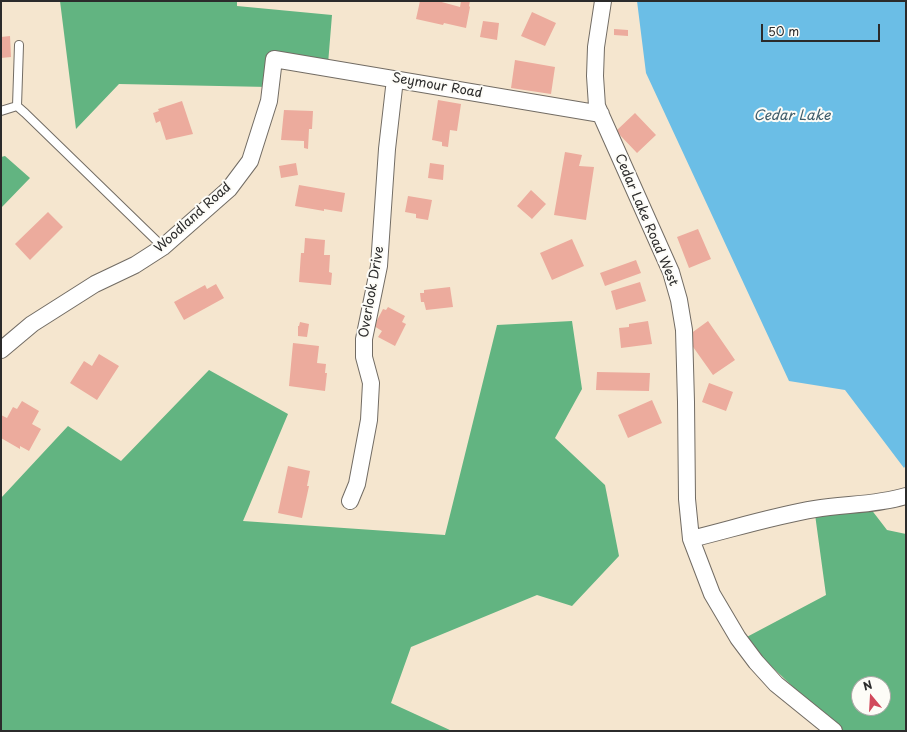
<!DOCTYPE html>
<html>
<head>
<meta charset="utf-8">
<style>
  body { margin:0 }
  #map { position:relative; width:907px; height:732px; overflow:hidden; background:#f5e6cf; font-family:"Playpen Sans",sans-serif }
  canvas { display:block }
  .frame { position:absolute; inset:0; border:2px solid #2b2b2b; pointer-events:none }
  .north { position:absolute; left:851px; top:676px; width:40px; height:40px; box-sizing:border-box; background:#fdfcf7; border:1px solid #a9a8a5; border-radius:50%; rotate:342deg; font-size:11px; font-weight:700; line-height:16px; text-align:center; color:#2b2b2b }
  .north::after { content:''; display:block; margin:auto; width:14px; height:18px; background:#d1495b; clip-path:polygon(50% 0,100% 100%,50% 72%,0 100%) }
  .scale { position:absolute; left:761px; top:24px; width:119px; height:18px; box-sizing:border-box; border:2px solid #2b2b2b; border-top:0; padding-left:5px; font-size:12px; line-height:14px; white-space:nowrap; color:#2b2b2b; -webkit-text-stroke:3px #fdfcf7; paint-order:stroke }
</style>
</head>
<body>
<div id="map">
<canvas width="907" height="732"></canvas>
<div class="frame"></div>
<div class="north">N</div>
<div class="scale">50 m</div>
</div>
<script>
const ctx = document.querySelector('canvas').getContext('2d');
ctx.lineJoin = 'round';
function paint(path, color) {
  ctx.fillStyle = color;
  ctx.fill(path, 'evenodd');
}
function stroke(path, color, width, dash) {
  ctx.strokeStyle = color;
  ctx.lineWidth = width;
  ctx.lineCap = dash ? 'butt' : 'round';
  ctx.setLineDash(dash || []);
  ctx.stroke(path);
}
function label(font, color, halo, rows, align = 'center') {
  ctx.font = font + ' "Playpen Sans",sans-serif';
  ctx.lineWidth = 4;
  ctx.setLineDash([]);
  ctx.textBaseline = 'middle';
  ctx.strokeStyle = halo;
  ctx.fillStyle = color;
  for (const [text, x, y, turn = 0] of rows) {
    ctx.save();
    ctx.translate(x, y);
    ctx.rotate((+turn || 0) * Math.PI / 180);
    ctx.textAlign = isNaN(turn) ? turn : align;
    if (halo) ctx.strokeText(text, 0, 0);
    ctx.fillText(text, 0, 0);
    ctx.restore();
  }
}
paint(new Path2D(`
  M60 1H237V6L332 15 328 64 279 60 269 87 119 84 76 129Z
  M5 156 30 178 1 208V157Z
  M572 321 582 389 555 438 605 485 619 556 572 606 537 595 411 647 391 703 452 731H1V498L68 426 121 461 209 370 288 414 243 521 445 535 497 325Z
  M864 500 887 530 906 534V731H839L743 639 826 595 814 507ZM859 684H883V708H859Z`), '#62b481');
paint(new Path2D(`
  M637 1H906V465L904 468 845 390 789 381 646 73Z`), '#6bbee6');
paint(new Path2D(`
  M420 1H438L460 7 461 1H470L469 6 470 7 466 28 444 23 443 25 416 19Z
  M532 12 556 23 545 46 521 36Z
  M483 21 499 23 497 40 480 37Z
  M614 29 628 30V36L614 35Z
  M10 36 11 57 1 58V37Z
  M515 60 555 67 551 94 511 88Z
  M438 100 461 104 457 131 450 130 448 147 442 146V142L432 140Z
  M182 101 193 134 166 140 160 121 156 123 153 113 159 111 158 109Z
  M284 110 313 111 312 129H309L308 149 304 148V141L281 140Z
  M635 113 656 135 637 153 616 131Z
  M565 152 582 155 579 166 594 167 586 220 554 215Z
  M296 163 298 175 281 178 279 166Z
  M430 163 444 165 443 180 428 178Z
  M299 185 345 193 342 212 324 209V211L295 206Z
  M531 190 546 204 532 219 517 206Z
  M408 196 432 200 428 220 416 218V214L405 212Z
  M48 212 63 227 30 260 15 244Z
  M698 229 711 259 689 268 677 237Z
  M305 238 325 240 324 255H330L329 272 332 273 331 285 299 282 301 253H304Z
  M572 239 584 266 552 280 540 253Z
  M636 260 641 273 605 286 600 273Z
  M640 282 646 301 616 310 611 291Z
  M216 284 224 298 184 320 174 302 205 285 207 289Z
  M450 287 453 307 426 310 424 302H421L420 293H424V290Z
  M388 307 405 316 402 322 406 324 395 346 378 337 382 331 374 326 383 309 386 310Z
  M648 321 652 344 621 348 619 328 629 327V324Z
  M708 321 735 360 713 375 686 337Z
  M300 322 309 324 307 337 298 336V326H299Z
  M293 343 319 346 317 363 326 364 325 373H327L325 391 289 386Z
  M99 354 119 366 97 400 70 383 84 361 92 366Z
  M597 372 650 373 649 391 596 390Z
  M709 383 733 392 726 411 702 402Z
  M652 400 662 423 628 438 618 415Z
  M22 401 39 411 32 424 41 429 29 451 20 446V449L1 438V415L7 418 13 407 17 409Z
  M288 466 310 471 307 486H309L302 518 278 513Z`), '#ecab9d');
const lane = new Path2D(`
  M17 106 19 45
  M1 111 17 106 25 113 163 247`);
const street = new Path2D(`
  M603 1 596 47 595 76 597 106 671 272 679 300 684 330 686 402 687 499 691 539 712 594 738 638 756 662 776 684 834 731
  M1 350 32 324 95 284 135 265 163 247 229 189 250 161 269 101 274 59 601 114
  M350 501 357 484 369 420 371 383 364 357V339L379 266 387 149 395 79
  M691 539C732 529 773 516 815 509 845 504 877 505 906 496`);
stroke(lane, '#726c64', 10);
stroke(street, '#726c64', 18);
stroke(lane, '#fff', 8);
stroke(street, '#fff', 16);
label('13px', '#2b2b2b', '#fdfcf7', [
  ["Seymour Road",437,86,10],
  ["Woodland Road",193,218,-42],
  ["Cedar Lake Road West",646,220,67],
  ["Overlook Drive",372,292,-80]
]);
label('italic 14px', '#415e6c', '#fdfcf7', [
  ["Cedar Lake",792,116]
]);
</script>
</body>
</html>
